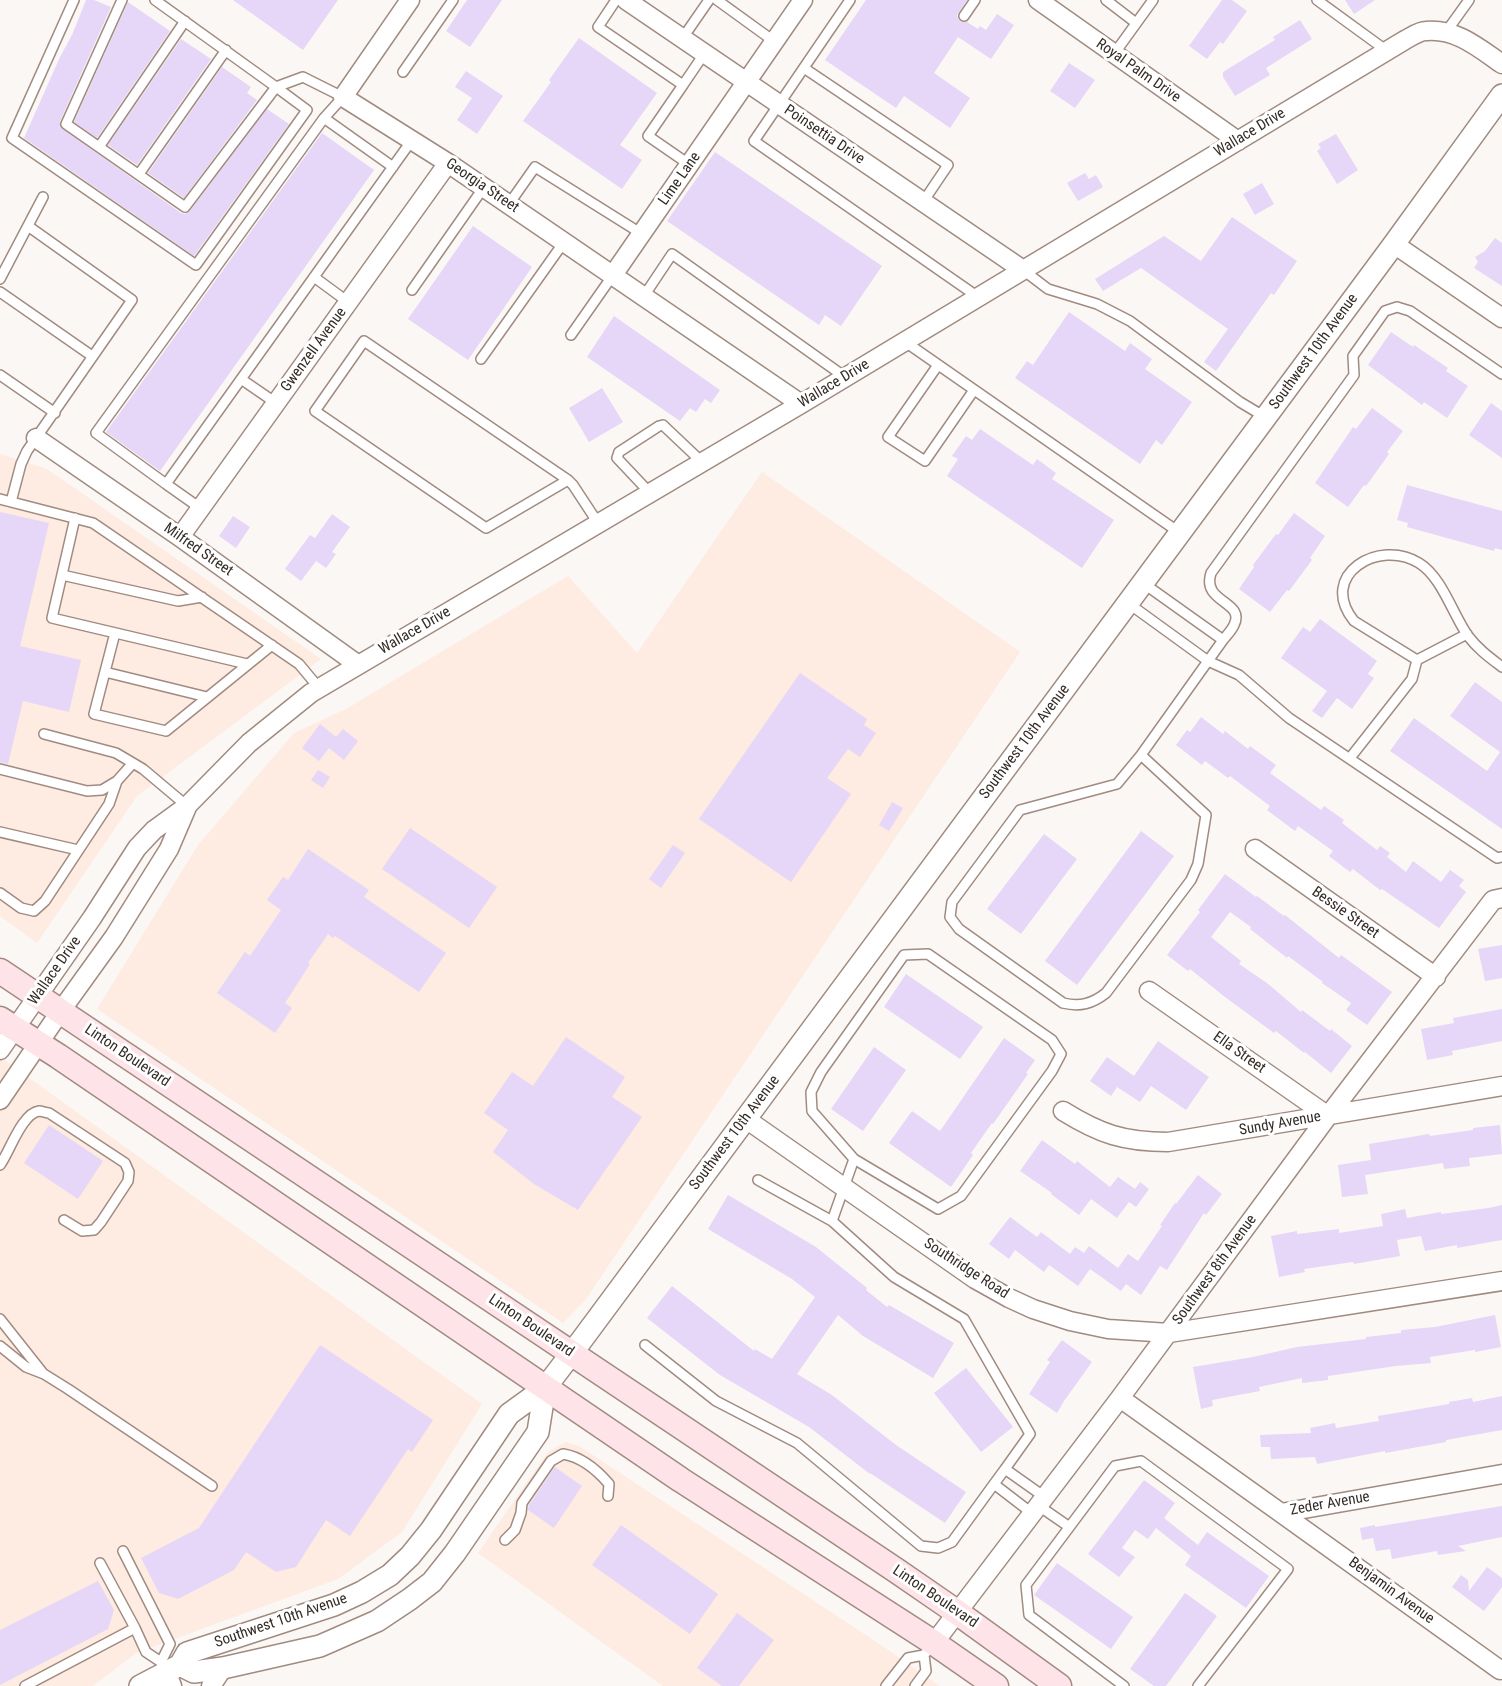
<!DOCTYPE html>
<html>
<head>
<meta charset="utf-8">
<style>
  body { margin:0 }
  canvas { display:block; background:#fbf7f4 }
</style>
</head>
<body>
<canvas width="1502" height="1686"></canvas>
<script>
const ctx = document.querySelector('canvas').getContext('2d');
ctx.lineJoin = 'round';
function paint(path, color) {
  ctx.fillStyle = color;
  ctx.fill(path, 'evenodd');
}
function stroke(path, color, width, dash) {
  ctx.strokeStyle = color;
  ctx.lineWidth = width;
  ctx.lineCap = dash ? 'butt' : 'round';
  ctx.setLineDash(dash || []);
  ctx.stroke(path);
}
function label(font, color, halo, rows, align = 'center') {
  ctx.font = font + ' "Roboto Condensed",sans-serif';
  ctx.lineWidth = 6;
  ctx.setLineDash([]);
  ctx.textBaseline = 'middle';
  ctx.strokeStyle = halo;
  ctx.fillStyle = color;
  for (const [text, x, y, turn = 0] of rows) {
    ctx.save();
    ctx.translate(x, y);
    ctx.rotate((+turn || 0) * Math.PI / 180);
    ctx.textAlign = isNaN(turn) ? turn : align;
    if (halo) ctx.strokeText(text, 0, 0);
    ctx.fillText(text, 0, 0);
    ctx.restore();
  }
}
paint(new Path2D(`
  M0 454 47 469 321 659 137 796 37 943 0 916Z
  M762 472 1020 652 586 1299 563 1323 97 1009 198 845 294 733 346 709 568 576 637 653Z
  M0 1057 482 1404 402 1532 338 1579 136 1653 93 1686H0Z
  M566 1442 579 1446 881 1645 940 1686H663L478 1553 548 1452Z`), '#feebe1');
paint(new Path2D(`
  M86 0H94L111 7 60 121V127L181 213 185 214 190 211 267 109 289 124 194 256 24 138 60 57 72 35Z
  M233 0H338L303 50Z
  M467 0H502L470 47 446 31Z
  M866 0H967L957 15 958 18 961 22H967L978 29 980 26 986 30 997 14 1014 25 991 59 958 37 934 73 970 98 950 128 904 96 896 108 825 60Z
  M1222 0H1232L1247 11 1223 44 1220 42 1207 59 1189 46Z
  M1345 0H1375L1354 14Z
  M128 2 170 31 97 138 74 122Z
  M1300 20 1312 39 1266 68 1270 75 1235 96 1223 77V72L1275 40 1273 37Z
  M579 38 657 93 620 145 642 160 622 189 523 121 551 82 549 80Z
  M181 39 211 59 137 165 108 145Z
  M1069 63 1095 80 1075 108 1050 91Z
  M222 67 251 87 247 93 257 100 184 198 148 173Z
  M466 71 503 96 477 134 457 120 472 98 455 87Z
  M322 133 374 170 160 471 106 432Z
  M1336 134 1358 170 1337 184 1317 151 1321 148 1318 144Z
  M715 152 882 266 841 326 825 315 819 325 667 221Z
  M1085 173 1089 179 1096 175 1103 187 1078 201 1067 183Z
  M1262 183 1274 204 1255 215 1243 194Z
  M1232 217 1297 261 1274 295 1271 293 1216 371 1204 362 1228 329 1141 268 1103 291 1095 279 1164 236 1201 261Z
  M473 226 532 267 468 360 408 319Z
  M1495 238 1502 243V286L1474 268 1478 262 1475 257 1485 251Z
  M1069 312 1125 351 1130 343 1152 359 1145 369 1192 402 1162 445 1156 440 1140 464 1015 378 1027 361 1033 365Z
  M614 316 720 390 711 403 705 399 696 412 690 408 680 421 587 357Z
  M1391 332 1413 347 1414 345 1448 368 1446 371 1468 386 1447 418 1424 402 1422 405 1368 365Z
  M602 388 623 422 589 442 569 408Z
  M1491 403 1502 411V458L1469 435Z
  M1372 408 1403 431 1387 452 1389 454 1366 486 1364 485 1348 507 1315 483 1353 427 1356 429Z
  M980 429 1033 465 1037 459 1056 473 1052 479 1114 520 1082 568 947 476 958 459 952 456 966 436 972 440Z
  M1407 485 1502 511V550L1495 548 1494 551 1407 527 1408 523 1397 520Z
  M0 512 49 523 20 646 81 660 69 712 23 701 8 764 0 762Z
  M1294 513 1325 536 1310 558 1312 560 1289 591 1287 590 1270 612 1239 589 1254 567 1253 565 1276 534 1278 535Z
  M332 514 350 527 332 552 336 554 326 568 316 561 301 581 285 569 310 535 315 538Z
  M233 516 250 527 236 548 219 536Z
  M1320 619 1377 661 1368 674 1374 678 1352 709 1337 698 1322 718 1312 711 1327 691 1281 658 1303 627 1310 632Z
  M800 673 867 719 864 725 876 733 860 757 848 749 827 778 851 794 791 882 699 819Z
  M1475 682 1502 702V829L1390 751 1414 718 1487 771 1500 752 1450 716Z
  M1201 717 1223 734 1225 731 1248 749 1250 746 1276 765 1270 773 1321 810 1324 806 1344 820 1342 823 1377 850 1380 846 1390 853 1387 857 1406 872 1413 861 1441 882 1450 870 1464 880 1459 886 1466 892 1439 928 1382 889 1380 890 1353 869 1350 872 1329 856 1333 851 1298 826 1295 831 1267 810 1270 806 1230 776 1228 778 1205 761 1202 765 1176 745 1187 730 1190 732Z
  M320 724 336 737 343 729 358 741 344 760 329 748 319 761 302 748Z
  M318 770 330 777 323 788 311 780Z
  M892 802 903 808 889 831 879 825Z
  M410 828 497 887 469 928 382 869Z
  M1141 831 1174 856 1077 985 1045 961Z
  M1044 834 1077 859 1021 934 987 909Z
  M673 845 685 853 661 888 649 879Z
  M308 849 369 890 364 897 446 953 419 992 335 936 333 938 328 934 308 963 310 964 285 1003 292 1008 275 1033 217 993 245 952 250 956 281 910 267 900 283 877 288 880Z
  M1225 874 1256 897 1257 896 1284 916 1285 915 1339 958 1341 955 1392 992 1367 1025 1346 1010 1351 1003 1322 983 1323 982 1288 956 1287 958 1250 929 1251 927 1230 912 1211 937 1241 961 1239 964 1267 983 1301 1012 1302 1010 1330 1031 1331 1029 1352 1046 1331 1073 1305 1052 1304 1053 1276 1031 1274 1033 1225 997 1190 969 1188 971 1167 955 1200 912 1198 910Z
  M1502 945V978L1485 981 1478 949Z
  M906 974 983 1027 960 1059 884 1007Z
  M1502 1009V1041L1452 1051 1453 1055 1427 1060 1421 1029 1454 1023 1453 1018Z
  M566 1037 625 1077 612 1097 642 1117 578 1210 534 1184 493 1152 508 1130 484 1113 512 1072 533 1086Z
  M1004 1038 1035 1060 1026 1073 1028 1074 993 1124 992 1123 971 1153 973 1155 951 1187 889 1143 912 1111 940 1131Z
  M1158 1041 1209 1077 1186 1110 1151 1086 1140 1102 1117 1087 1111 1096 1090 1081 1107 1057 1134 1076Z
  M874 1047 906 1070 863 1131 831 1109Z
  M49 1125 103 1161 78 1199 24 1163Z
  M1500 1125 1502 1154 1469 1158 1470 1166 1444 1169 1443 1163 1365 1175 1368 1194 1342 1197 1338 1165 1371 1160 1369 1144 1429 1134 1430 1136 1473 1130V1128Z
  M1042 1140 1075 1164 1077 1161 1110 1187 1118 1177 1135 1189 1140 1182 1149 1189 1136 1207 1129 1202 1117 1218 1091 1199 1079 1215 1051 1194 1052 1193 1020 1171Z
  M1198 1175 1222 1194 1206 1215 1204 1213 1167 1270 1160 1266 1141 1295 1126 1284 1121 1291 1090 1269 1078 1286 1049 1265 1044 1272 1015 1250 1009 1259 989 1244 1010 1217 1037 1237 1041 1232 1070 1254 1075 1247 1084 1253 1089 1246 1118 1268 1128 1254 1138 1261 1162 1226 1160 1225 1175 1203 1176 1204Z
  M728 1195 816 1247 867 1288 866 1290 887 1307 889 1305 954 1343 933 1378 863 1336 838 1315 797 1374 832 1395 896 1445 966 1492 945 1523 870 1473V1474L809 1427 720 1375 647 1318 672 1286 754 1351 755 1349 772 1359 815 1297 792 1279 708 1229Z
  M1502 1205V1240L1457 1248V1245L1425 1251 1421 1236 1397 1240 1400 1256 1354 1264 1353 1262 1304 1269 1305 1272 1279 1277 1271 1236 1297 1231V1234L1339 1229V1233L1383 1226 1381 1214 1405 1209 1407 1218 1441 1212V1214L1489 1208Z
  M1495 1315 1501 1347 1475 1352V1350L1430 1357 1431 1363 1396 1366 1328 1376V1380L1302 1383V1378L1259 1387 1260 1391 1212 1400 1213 1406 1201 1409 1193 1367 1253 1357 1297 1347 1366 1339V1337L1401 1333V1330L1435 1327Z
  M1062 1340 1092 1362 1064 1401 1057 1413 1029 1394 1050 1362 1047 1360Z
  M320 1345 433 1420 412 1452 408 1449 350 1536 326 1520 296 1567 276 1572 246 1552 234 1570 178 1599 159 1593 141 1558 199 1528Z
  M966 1368 1013 1427 981 1452 934 1393Z
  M1502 1396V1430L1446 1440V1442L1385 1453V1451L1317 1464 1315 1457 1271 1459 1270 1447H1261L1260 1435 1311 1433 1310 1428 1335 1423 1336 1428 1379 1421 1378 1416 1449 1404V1402L1472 1398 1473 1402Z
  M555 1467 582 1486 554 1528 528 1510 529 1505Z
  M1144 1480 1175 1503 1164 1518 1198 1545 1207 1532 1269 1576 1246 1608 1185 1565 1191 1556 1156 1528 1148 1539 1135 1530 1122 1548 1135 1557 1119 1577 1088 1554Z
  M1502 1506V1537L1458 1546 1466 1551 1438 1555 1437 1551 1392 1559 1390 1549 1376 1551 1373 1538 1362 1540 1360 1528 1375 1525V1527Z
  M621 1525 718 1594 690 1634 592 1565Z
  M1057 1563 1133 1617 1111 1649 1034 1595Z
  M1487 1567 1502 1578V1587L1484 1611 1452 1587 1461 1575 1468 1580 1469 1591Z
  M98 1581 114 1610 108 1629 0 1685V1630Z
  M1185 1593 1217 1616 1166 1686H1154L1130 1669Z
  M737 1613 774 1640 739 1686H722L697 1668Z`), '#e6d7f8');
const service = new Path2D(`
  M74 0 12 138 196 265 307 110 276 87 185 207 66 124 122 0
  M155 0 276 87 303 77 343 97 324 118 96 433 166 484
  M616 0 598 27 683 85 704 54
  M717 0 775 42
  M850 0 754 141 978 297
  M1106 0 1136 23
  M1317 0 1387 51
  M964 16 975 0
  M1446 32 1469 0
  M682 39 709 0
  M1114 54 1153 0
  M804 68 948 165 923 202
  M403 72 453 0
  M683 85 648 136 690 165
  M324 118 393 167
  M99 147 185 21
  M139 174 226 50
  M509 204 535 167 642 234
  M1023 270 1048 289 1097 304 1130 321 1240 402 1265 417
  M314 277 348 302
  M0 279 43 197
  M412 290 484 187
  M0 292 92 356
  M644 296 672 254 845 377
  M571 335 613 275
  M904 341 1180 533
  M481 359 564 242
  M938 365 888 437 925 461 974 390
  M0 375 55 413
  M241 379 276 403
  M568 480 486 528 315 411 364 341 568 480 573 485 598 523
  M650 493 617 458 619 452 659 426 663 425 665 427 702 462
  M0 499 93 523 299 664 319 688
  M11 502 21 464 27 451 132 300 28 226
  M200 508 166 484 412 140
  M75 518 52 618 247 664
  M62 575 178 601 202 597
  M1128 603 1208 661 1223 640 1143 583
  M115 633 94 714 166 731 272 645
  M1223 640C1226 636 1232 630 1234 625 1246 601 1201 603 1211 573L1354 375 1353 356 1385 311 1397 307 1410 311 1502 374
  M1417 660 1467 634
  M105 672 207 697
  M44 734 116 753 143 769 187 806
  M1141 755 1206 815 1198 864 1191 880 1106 993C1092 1004 1080 1007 1063 1003L959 929 950 917 952 902 1020 810 1117 784 1141 755 1208 661 1239 675 1289 718 1497 858 1502 857
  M1350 758 1412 679 1417 660 1354 621C1317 575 1379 538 1419 563 1442 577 1453 615 1468 636 1478 649 1489 657 1502 667
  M0 769 87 791 102 790 117 781 133 763
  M0 832 78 850
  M0 893 21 908 34 911 45 901 109 804 117 781
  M928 954 1052 1040 1061 1054 1052 1071 961 1196 938 1209 854 1159 812 1111 811 1092 821 1072 904 955Z
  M0 1165C9 1153 22 1113 39 1111 42 1111 46 1113 49 1113L125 1163 129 1172 128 1181 101 1222 94 1230 82 1231 64 1220
  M758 1180 832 1221 894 1277 964 1319 1030 1434 1005 1469
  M832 1221 854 1159
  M0 1319 42 1372
  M645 1345 716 1401 797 1443 921 1546 938 1548 952 1542 994 1484
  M0 1346 26 1367 44 1374 68 1389 212 1486
  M1039 1506 1068 1526
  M1033 1514 994 1484 1005 1469 1046 1498
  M505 1540 515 1530 521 1513 522 1503 551 1461 563 1454C582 1457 597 1470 609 1484L608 1496
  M123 1551 170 1644 161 1662
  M100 1563 135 1628 146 1652 161 1662 166 1671
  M25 1686 135 1628
  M886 1686 908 1658 924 1655 933 1644
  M915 1686 926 1671 924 1655
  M1124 1686 1029 1615 1026 1585 1115 1466 1141 1461 1288 1569 1198 1686`);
const minor = new Path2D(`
  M410 0 343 97 448 163 801 404
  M626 0 1023 270
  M1038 0 1238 141
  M1394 244 1502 318
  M613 275 803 0
  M36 438 180 537 357 664
  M180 537 448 163
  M1255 849 1436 977
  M1149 991 1328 1116
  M0 1050 92 918 137 848 154 830 187 806 249 743 311 693 801 404 1405 40C1411 37 1419 31 1426 31 1456 28 1479 48 1502 64
  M0 1100 60 1012 114 937 169 849 187 807
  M1063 1111C1100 1134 1124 1142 1168 1142L1502 1086
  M746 1119 975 1279 1009 1298 1033 1309 1070 1321 1108 1329 1169 1333 1502 1281
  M1120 1398 1281 1513 1502 1474
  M1281 1513 1500 1670
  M934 1643 1120 1398 1328 1116 1493 900 1502 898
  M166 1671 172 1686
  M211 1686 223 1668`);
const tertiary = new Path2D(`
  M180 1665 194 1672 223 1668 320 1646 377 1621 410 1599 432 1582 455 1553 538 1432 545 1388
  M140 1686 180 1665 187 1653 334 1605 362 1592 390 1575 410 1556 431 1530 509 1414 545 1388 581 1341 1394 244 1502 95`);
const secondary = new Path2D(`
  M0 971 897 1571 958 1613 1059 1686
  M0 1019 58 1056 681 1480 934 1643 996 1686`);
stroke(service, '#a18b80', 12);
stroke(minor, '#a18b80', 21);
stroke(tertiary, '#a18b80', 24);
stroke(secondary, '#a18b80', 27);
stroke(service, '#fff', 9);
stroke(minor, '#fff', 18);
stroke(tertiary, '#fff', 21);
stroke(secondary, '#fee3e8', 24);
label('15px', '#332b26', '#fff', [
  ["Royal Palm Drive",1138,71,35],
  ["Wallace Drive",1250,133,-31],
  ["Poinsettia Drive",824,135,34],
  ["Lime Lane",680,179,-55],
  ["Georgia Street",482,186,34],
  ["Gwenzell Avenue",314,350,-54],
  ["Southwest 10th Avenue",1314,352,-54],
  ["Wallace Drive",834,384,-31],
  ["Milfred Street",198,550,35],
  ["Wallace Drive",415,631,-30],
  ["Southwest 10th Avenue",1025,742,-53],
  ["Bessie Street",1345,913,35],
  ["Wallace Drive",55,971,-55],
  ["Ella Street",1239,1053,35],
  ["Linton Boulevard",127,1056,34],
  ["Sundy Avenue",1280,1124,-10],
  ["Southwest 10th Avenue",735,1133,-53],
  ["Southridge Road",966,1269,33],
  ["Southwest 8th Avenue",1215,1270,-54],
  ["Linton Boulevard",531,1326,34],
  ["Zeder Avenue",1330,1504,-10],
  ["Benjamin Avenue",1391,1591,36],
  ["Linton Boulevard",935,1597,34],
  ["Southwest 10th Avenue",281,1621,-19]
]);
</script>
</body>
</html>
